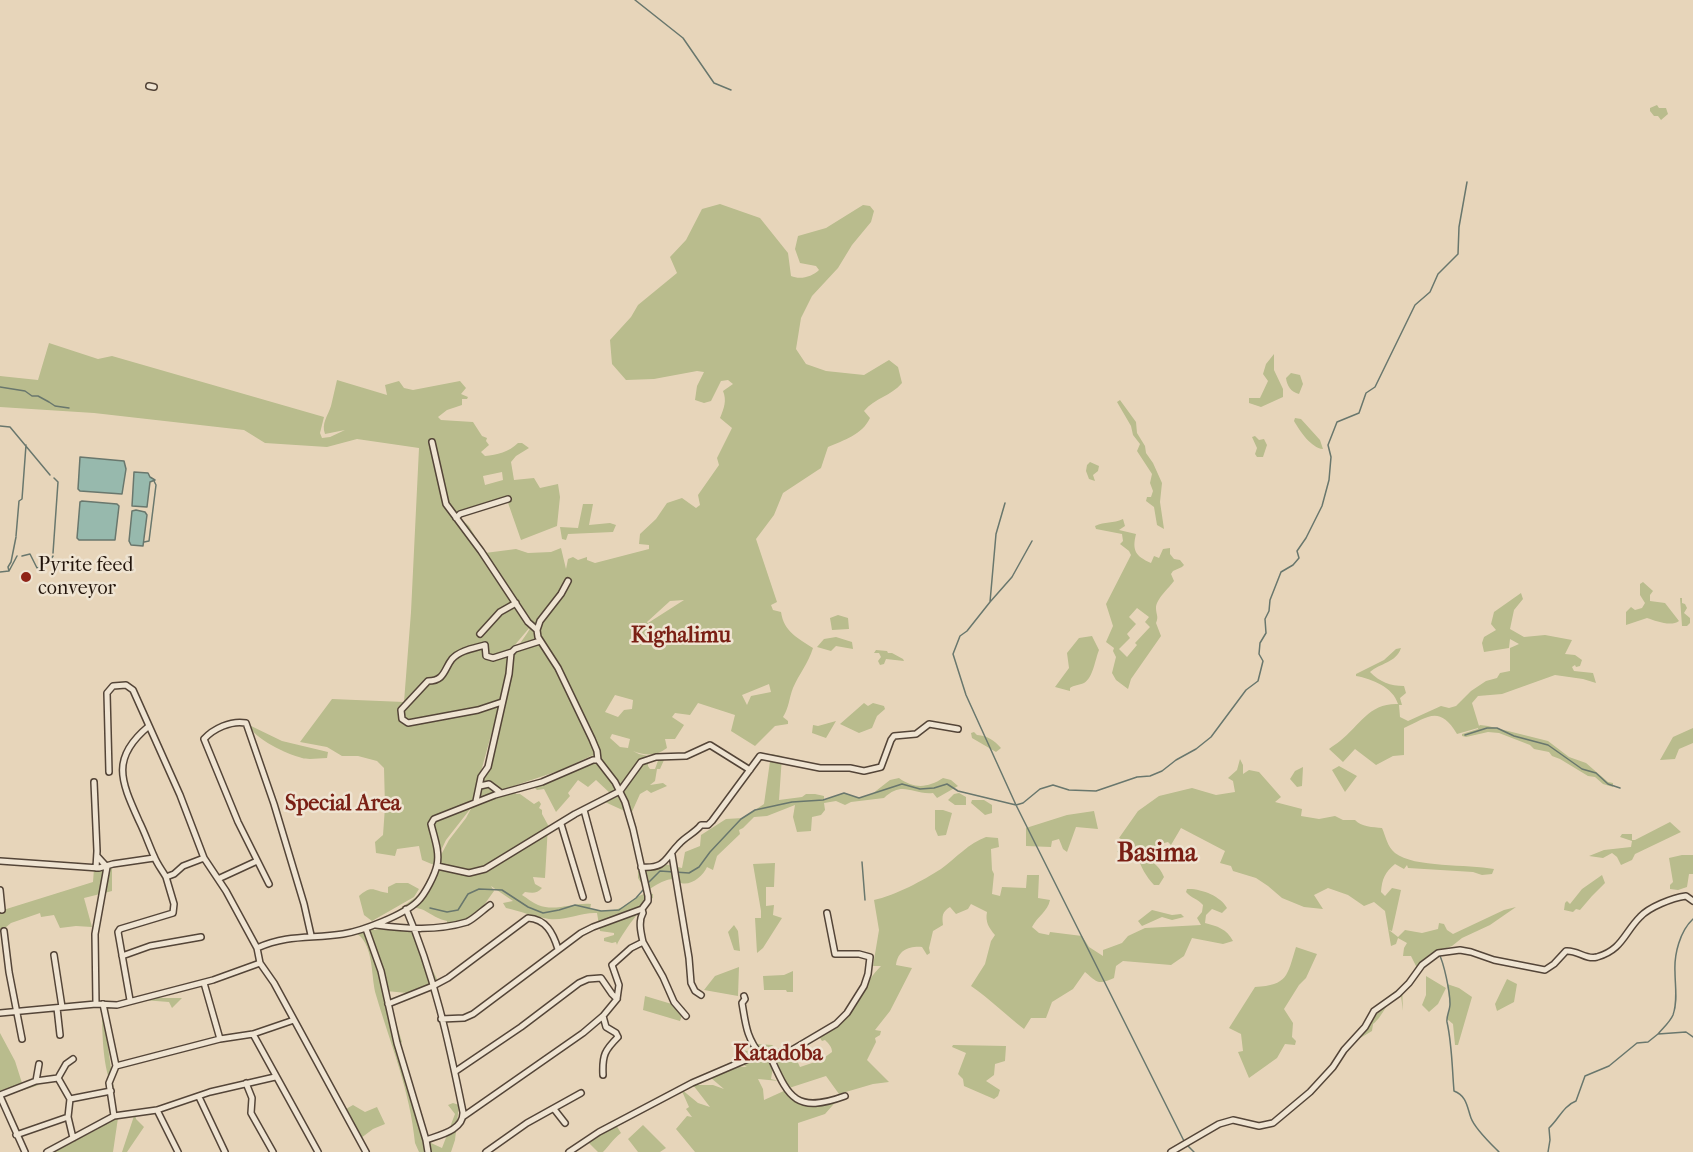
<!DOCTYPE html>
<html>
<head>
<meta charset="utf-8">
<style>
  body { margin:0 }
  canvas { display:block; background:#e7d5ba }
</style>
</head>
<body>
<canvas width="1693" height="1152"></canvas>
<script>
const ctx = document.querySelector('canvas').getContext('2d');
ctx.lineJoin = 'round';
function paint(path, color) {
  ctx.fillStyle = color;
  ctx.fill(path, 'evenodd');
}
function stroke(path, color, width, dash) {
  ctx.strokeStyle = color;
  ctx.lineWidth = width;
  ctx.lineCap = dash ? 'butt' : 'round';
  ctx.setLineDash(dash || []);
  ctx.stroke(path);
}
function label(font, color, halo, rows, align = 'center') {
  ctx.font = font + ' "IM FELL French Canon",serif';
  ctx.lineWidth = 5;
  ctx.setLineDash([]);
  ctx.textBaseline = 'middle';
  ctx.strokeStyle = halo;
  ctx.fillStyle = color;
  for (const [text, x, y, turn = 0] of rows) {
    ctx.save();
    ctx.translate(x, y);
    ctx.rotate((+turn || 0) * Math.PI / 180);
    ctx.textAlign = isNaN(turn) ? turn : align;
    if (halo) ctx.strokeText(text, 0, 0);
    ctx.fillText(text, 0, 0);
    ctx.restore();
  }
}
paint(new Path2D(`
  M1657 105 1659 108H1666L1668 114 1661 120 1658 116H1654L1650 111V108Z
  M720 204 760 218 788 253 791 276C800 280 812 277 819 270L816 266 800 263 795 249 798 236 826 228 863 205 870 206 874 211 871 222 852 245 838 268 812 296 801 318 796 349 806 364 826 371 864 375 889 360 898 367 902 383C891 396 875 398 864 411L870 418C862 435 844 440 828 447L821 468 783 493 774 515 756 539 777 602 771 605 773 610 781 612C784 632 798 638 813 648 808 664 799 674 793 688 789 698 789 708 783 717L788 721V724L775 726 755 746 731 731 735 715 698 703 690 715 675 713 672 717 684 725 675 739H665L667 748C656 756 646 756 633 751L639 754 648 756V766L650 769H655L659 758 664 760 660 769H657L655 781 650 785 663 783 667 786 651 793 647 790 640 794 631 814 605 802 612 795 596 780 588 787 578 780 568 793 570 796 556 812 544 789 537 790 530 783C548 777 581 768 593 755L561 770 475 799C492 753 497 704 512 658 516 646 527 636 531 626L508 653V673L471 808 446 840 434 865 422 860 419 846 397 849 395 856 376 853 375 842 383 835 385 807 384 768 377 761 358 756H342L327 747 300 742 332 699 404 702 411 612 419 448 357 439 327 447 265 443 244 430 94 413 0 407V376L38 380 49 343 98 359 112 356 324 417 320 433 322 438 330 437 345 430 325 434C321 423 328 416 331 406 333 397 335 389 337 380L387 395 385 385 399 381 404 388 413 390 460 381 466 388 461 394 468 397 467 399H462V405L447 410 438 417 441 420 473 422 482 436 487 438 486 441 489 445 481 452 485 456C497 455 509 452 518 443H522L529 448 516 456 511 462 514 480 534 478 540 488 558 484 560 497 557 526 521 540 507 500 459 513V517L469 526 485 553 516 549 528 553 551 552 561 548 566 569 568 559 573 557 578 560 587 557V560L595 563 649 549V545L639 544 640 534 656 519 667 503 682 498 696 508 700 505 698 495 719 465 717 458 732 428 720 418C724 408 727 401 723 391L733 384 728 380 721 381 711 401 704 403 695 400 697 386 704 372 697 371 654 379 626 380 612 364 610 340 631 317 638 305 677 273 670 257 686 240 702 209ZM502 472 503 480 485 485 483 476ZM684 600 648 623 652 629 647 622 670 601ZM769 684 771 692 751 696 747 705 742 695ZM615 695 633 700 632 709 624 710 618 717 605 712ZM612 734 630 739 628 748 620 747 610 738Z
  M1274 354V370L1283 389V397L1261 407 1249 403V398H1260L1268 381 1263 374 1266 364Z
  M1291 373 1300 375 1303 384 1299 394C1291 392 1287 386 1286 378Z
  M1120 400 1136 422 1137 433 1145 446 1146 453 1153 463 1162 483 1160 502 1164 529 1157 525 1154 507 1146 501 1147 497H1151L1153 491 1150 483 1152 474 1137 451 1140 444 1133 435 1131 426 1117 402Z
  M1295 418 1301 419 1320 440 1323 449C1311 448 1300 431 1294 421Z
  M1255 436 1259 440 1264 439 1267 445 1263 457H1257L1255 454 1257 448 1252 437Z
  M1090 462 1099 466 1098 471 1093 475 1095 481 1089 479 1086 471 1087 465Z
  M583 504H593L589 525 610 523 616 525 613 532 568 534 566 540 562 539 560 527 578 528Z
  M1123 519 1125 526 1119 530 1136 534C1132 550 1135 556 1151 563L1154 556 1159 558 1163 549 1170 548V554L1174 559 1180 560 1184 565 1182 567 1173 571 1171 574 1174 581C1169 588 1156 599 1156 608 1156 615 1159 616 1156 623L1161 636 1131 679 1128 689 1116 680 1112 673 1116 657 1113 651 1114 648 1106 642 1113 626 1106 604 1131 555 1129 551 1120 544 1123 541 1122 534 1096 529 1095 526C1105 521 1113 524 1123 519ZM1137 608 1149 617 1145 622 1150 627 1135 643 1137 645 1127 657 1119 649 1130 638 1127 634 1136 624 1129 617Z
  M1643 582 1653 591 1650 595V601L1665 603 1679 621C1671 627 1656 621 1647 618L1626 625V612L1631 607 1635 610 1642 608 1645 603 1640 595V584Z
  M1521 593 1523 599 1514 610 1510 629 1524 637 1545 635 1572 640 1565 654 1575 655 1582 660 1580 666 1576 667 1575 665 1572 667 1574 671 1593 673 1596 683 1583 679 1555 675 1502 694 1478 696 1472 703 1479 726 1480 725 1488 726 1548 741 1569 757 1586 763 1608 782 1613 783V787L1603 784 1595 777 1588 776 1560 759 1552 756 1549 752 1534 749 1530 745 1499 733 1488 732 1466 737 1462 736V734L1478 729V728L1457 734C1439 704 1427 718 1404 728V755L1393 756 1376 765 1355 749 1343 762 1329 749C1332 746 1337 744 1340 741 1360 725 1369 703 1398 704 1393 687 1372 679 1356 676V674L1384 660 1396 649 1401 648C1396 663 1380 663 1370 672 1380 682 1390 686 1404 686L1406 693 1400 698 1402 705H1399L1400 717 1408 721 1441 706 1449 708 1456 706 1471 691 1486 681 1497 678 1500 673 1510 671V648L1519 644 1510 639 1509 648 1484 652 1482 643 1484 637 1496 630 1491 624 1494 612Z
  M1680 598H1682V603L1685 604 1687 608 1684 613 1690 618V623L1687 626H1682Z
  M838 615 848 618 849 629 832 630 830 618Z
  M1092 636 1099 650C1095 660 1093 678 1084 683 1079 685 1074 685 1070 688V691L1055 687 1069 668 1067 653 1079 638Z
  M836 637 852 642 853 649 836 646 831 651 817 647 824 639Z
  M876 650 887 651 888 653H892L903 659 904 661 886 659 884 664 880 665 878 661 881 657 879 653H874Z
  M864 703 868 706 873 703 884 706 885 709 877 716 872 728 859 733 840 724Z
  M836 721 826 738 812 733 813 725 818 726Z
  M249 725 282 741 328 752 327 758C319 758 309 760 302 758 287 754 254 739 249 725Z
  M1693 728V743L1679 749 1675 759 1660 760 1673 737Z
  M974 732 977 735C988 736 994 740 1001 748L996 752 972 738 971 733Z
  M771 754 782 756 779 800 802 797 806 794H815L824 796V800L844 793 859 798 872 794 890 780 899 778C914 789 928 788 943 778L951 780 958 786 937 798 933 793C912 795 903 780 884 798L851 802 845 805 836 801 824 803 825 810 821 815 812 817 811 831 797 832 793 817 795 805 767 816 754 817 743 828 739 830 740 834 717 856 713 870 707 867C703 876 691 886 681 883 676 881 673 878 667 880 660 882 653 887 646 891L638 878V863L654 865 656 870 659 863 682 868 685 852 700 846 701 835 726 819 743 818 764 804Z
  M1240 759 1243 765V774L1249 770 1259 772 1281 797 1275 802 1302 809 1301 816 1319 819 1335 816 1343 820H1355C1361 827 1373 827 1382 828 1386 837 1387 846 1395 853 1414 868 1468 864 1494 869L1492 874 1482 875 1473 872 1408 868 1407 865 1404 869 1395 864C1385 872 1382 879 1381 892L1385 896 1392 888 1401 890 1392 931 1389 930 1398 937 1405 930 1422 933 1438 929 1439 923 1444 924 1447 930 1453 934 1504 910 1516 907 1490 925 1462 938 1452 946 1430 954 1418 970 1411 956H1403L1404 948 1407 943 1398 938 1396 944 1391 946 1385 911 1374 902 1364 906 1348 895 1328 888 1314 895 1323 909 1304 907 1282 898 1268 886 1256 878 1233 871 1231 866 1220 863 1225 851 1181 828 1171 845 1168 842 1156 845C1151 852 1146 855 1137 852L1138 856 1117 852 1125 841 1119 838 1138 811 1159 796 1192 788 1216 795 1235 792 1233 781 1228 778 1237 770Z
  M1339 766 1357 776 1345 792 1332 770Z
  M1303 767 1302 786 1297 787 1290 779 1295 771Z
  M511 788 516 794H520L534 804 539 801 541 804 539 808 542 810V814L548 825 545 878 533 877 535 884 542 888C537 894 532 893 525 892L522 895C527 898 533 903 538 905 556 912 574 902 591 904L590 909C598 910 606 912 614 910 629 907 638 890 653 894V898C646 900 619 938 617 945L616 942 612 943 604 941V938L614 935V933L600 931 597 913C581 912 566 921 549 919 535 917 520 911 506 908L503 903 513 901 491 886 494 891 479 912 451 928 447 924V921C425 916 423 899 397 914L394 913 420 894 449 840 466 818 475 801Z
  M959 793 966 797V805H955L948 800 954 794Z
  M972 800H984L992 805V813L985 815 971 803Z
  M935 810H943L952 813 946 835 938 836 935 829Z
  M1094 811 1098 829 1076 827 1067 852 1063 849 1059 839 1052 841 1051 847 1026 846V828L1067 815Z
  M1670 822 1681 832 1635 854 1632 860 1621 865 1617 857 1612 853 1603 858 1589 856 1604 850 1631 847 1632 841 1620 837 1622 834H1632V840H1635Z
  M986 837 998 838 999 847 991 849 992 870 994 874 992 894 1000 896 1002 887 1026 888 1027 875H1039L1038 898 1050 900C1048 911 1037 917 1032 927L1039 933 1049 935 1050 932 1082 936 1089 947 1103 956V950L1122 943 1128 936 1145 928 1201 925 1197 918 1202 912 1203 905C1198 899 1191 898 1186 892L1187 889C1200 888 1221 896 1227 908L1222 913 1212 909 1206 915 1205 923C1217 926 1227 929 1233 941L1223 944 1192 938 1184 956 1171 965 1123 961 1116 966 1114 978C1098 985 1098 983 1085 972L1073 989 1052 1002 1046 1018H1031L1024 1029C1006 1015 990 999 971 986L985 964 991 941 995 935C989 928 985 922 987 912L971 904 968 909 956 914 950 907C942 912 942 916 943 925L933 931 929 948 930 953 927 955 922 947C909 946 898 950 896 965L912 968 890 1011 875 1030 881 1031 880 1035 875 1038 876 1042 867 1060 889 1082 873 1084 839 1094 826 1076 786 1089 785 1087 791 1086 784 1085 773 1067 771 1079 779 1081 758 1079 763 1089 764 1100 786 1090 792 1099 806 1102 840 1097 825 1114 798 1123V1152H695L676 1129 687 1116 692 1117 686 1109 689 1107 681 1089 698 1103 710 1107 693 1085H713L724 1089 711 1078 691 1084 729 1066 747 1067 738 1062 793 1052 800 1067 821 1060 832 1052C832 1047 829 1044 825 1040L822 1041 820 1038 822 1034 820 1030C826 1028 834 1027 838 1024 856 1007 864 982 881 966H873L879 930 874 900C894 896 924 880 941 869 956 858 969 843 986 837Z
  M1682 855H1693V874H1689L1687 887 1678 890 1670 889V885L1673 882 1669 858Z
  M1138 857C1151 859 1159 865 1164 877L1159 885H1154C1146 876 1141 868 1138 857Z
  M106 861 112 869V891L84 898 92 927 76 926 60 928 54 915 41 917 40 913 11 923 0 932V911L93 882 94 868 104 864Z
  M775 863 774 887H766V906L774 905 773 915 782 918 763 948 757 953 755 918H761V911L753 864Z
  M1602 875 1605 883 1592 896 1580 910 1576 909 1573 912 1564 910 1565 903 1567 901 1570 904 1582 889Z
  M396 883H408L419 889 414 897 372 921 364 915 359 896C372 884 374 891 388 893V887Z
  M1152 910 1172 915 1181 914 1184 917 1172 920 1162 917 1142 926 1138 921Z
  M368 924 374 930 400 926 413 931 438 981 418 994 386 991 402 1042 398 1047 431 1143 442 1148 455 1114 448 1105 453 1103 459 1105 455 1140 451 1152H419L415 1143C410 1090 391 1046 376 995 371 978 374 952 361 937 358 933 353 933 349 934Z
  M734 925 738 931 740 951 734 950 728 932Z
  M1296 947 1317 954 1306 978 1299 985 1284 1009 1293 1023 1292 1037 1296 1041 1295 1045 1285 1044 1277 1058 1249 1078 1238 1052 1243 1051 1241 1034 1229 1028 1255 987C1288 985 1287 976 1296 947Z
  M739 967 738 996 704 990 715 976Z
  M793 971V992H787L786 990H764L763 976 784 975Z
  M1426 976 1446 988 1438 1004 1429 1012 1422 1005 1426 995Z
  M1507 979 1517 984 1514 1002 1497 1011 1495 1004Z
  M1447 984 1459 988 1472 997 1458 1045H1455L1453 1024 1447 1019 1450 1005Z
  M1402 986 1403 1011 1401 996C1386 999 1384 1016 1373 1024L1372 1031 1350 1044 1371 1019 1378 1004Z
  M645 996 685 1008 680 1021 643 1010Z
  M154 998H182L172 1008 169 1002 143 1000Z
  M102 1004 114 1090C102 1071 102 1027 102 1004Z
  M0 1033 15 1061 22 1083 32 1080 39 1085 2 1097 0 1093Z
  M757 1044 772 1045 780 1051H764L742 1059 739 1058 736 1051 739 1049 747 1051 754 1049Z
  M953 1045 1006 1046 1005 1061 995 1064 994 1075 986 1081 1000 1090 998 1096 994 1099 964 1086 963 1079 958 1074 966 1053 952 1047Z
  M353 1105 365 1112 377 1107 385 1124 373 1129 361 1138 346 1109Z
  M135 1113 136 1119 144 1127 127 1152H122Z
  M113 1117 118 1118 113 1152H54L98 1129Z
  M616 1125 621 1133C612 1140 610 1145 603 1152H598L588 1142 596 1134Z
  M643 1125 666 1148 660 1152H638L628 1139Z`), '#b9bc8d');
const water = new Path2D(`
  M80 457 124 461 126 469 122 494 80 491 78 489Z
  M134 472 148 473 150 477 155 480 150 482 147 507 132 506Z
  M82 501 117 504 119 506 115 540H79L77 538 80 502Z
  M136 510 145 512 147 515 143 546 131 545 129 541 132 511Z`);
paint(water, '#97b9ad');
stroke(water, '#69776d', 1.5);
stroke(new Path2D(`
  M635 0 683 38 714 83 731 90
  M0 387 25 391 32 396H38L49 402 55 406 69 408
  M0 426 10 427 50 475
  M1005 503 996 534 990 602 967 631 960 636 953 654 966 695 1016 805 1185 1143 1194 1152
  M16 536 19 501 22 499 26 445
  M144 542 149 541 156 485 154 481
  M53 553 58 482 54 478
  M22 556 30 554 37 568 47 565 53 556
  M9 571 8 567 11 562 16 537
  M0 572 9 571 17 556
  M990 602 1012 577 1032 541
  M1465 735 1487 728H1497L1514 736 1548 745 1582 769 1596 773 1608 784 1620 788
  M862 862 865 900
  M648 883 660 871 689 873 699 867 710 852 741 819 755 810 792 802 823 800 844 793 859 798 902 784 920 789 934 788 947 784 958 791 1016 805 1023 803 1040 789 1053 785 1069 790 1096 791 1137 777 1150 776 1162 771 1176 760 1196 749 1211 737 1246 690 1258 681 1263 661 1259 654 1260 643 1266 633 1265 619 1269 611 1270 600 1281 572 1293 565 1299 558 1297 551 1306 538 1322 506 1329 480 1331 457 1328 445 1337 422 1359 413 1366 393 1375 387 1415 305 1430 292 1438 274 1458 254 1459 227 1467 182
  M430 908 447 912 458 910 468 894 479 889 502 890 528 907 543 913 559 910 575 905 601 911 619 910 636 898 643 890
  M1439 954C1444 963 1450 992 1450 1004 1450 1010 1446 1017 1447 1022 1452 1044 1452 1067 1454 1091 1467 1096 1467 1107 1471 1118 1475 1129 1491 1144 1499 1152
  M1658 1034C1663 1028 1670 1022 1673 1015 1678 1001 1675 986 1675 972 1674 954 1680 931 1693 919
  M1548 1152 1550 1140 1549 1128C1559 1119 1563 1106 1576 1101L1585 1076 1609 1066 1637 1043 1648 1042 1658 1034 1686 1032 1693 1037`), '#69776d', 1.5);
const minor = new Path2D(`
  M149 86 154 87
  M432 442 446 504 481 551 528 622 537 630
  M456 518 460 514 508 499
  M568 581 561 594 540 621 537 630 538 637 558 668 592 739 597 751 598 760 615 782 625 802 633 829 648 896V901L642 909 643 913C638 921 641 933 643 942L631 948 612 965 619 985 617 999 603 1016 606 1027 616 1033 618 1037C605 1050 602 1055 603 1075
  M480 634 500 612 516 603
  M502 702 478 710 408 723 402 719 401 710 428 681C445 681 444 669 452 659 460 650 475 648 485 645L486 656 493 658 512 652
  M149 726C110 758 121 781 139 821 145 833 149 845 154 856 157 864 162 870 166 877L174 874 183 866 204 858
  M109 772 107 693 113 686 126 685 133 690 180 795 204 858 226 891 257 948 260 963
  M94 782 97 851 96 868
  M480 786 489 784 501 793
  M476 801 481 777 488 767 509 674 511 653 515 649 540 641
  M584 810 608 899
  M561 824 583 897
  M672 855 689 958 691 983 695 991 701 995
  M0 861 99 868 113 864 154 858
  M437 866 469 873 485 869 575 814 620 791 641 762 656 757 686 756 710 745 750 770
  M641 867C666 869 665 858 679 844 686 836 695 833 701 825H708L712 821 760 756 820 768H850L864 771 881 767 891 740 894 736 916 734 929 724 958 729
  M218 879 257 861
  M269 884 238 822 204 739C213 729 231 720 246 723L274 804 304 904 311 935
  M0 890 2 910
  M406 909C434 974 449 1043 463 1112 464 1130 440 1135 426 1140
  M376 925C407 929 437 931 467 922 474 919 484 909 490 905
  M366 929 381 971 397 1043 426 1140 428 1152
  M4 931 9 972 22 1039
  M643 942 663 977 674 1002 686 1016
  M257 948C289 934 311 939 343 934 362 931 404 915 418 901 425 894 435 875 437 865 440 852 434 837 431 824L434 819 495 795 542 782 593 760H598
  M54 955 62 1007
  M122 956 150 946 201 937
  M204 983 220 1039
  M744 996 745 999 742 1003C746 1026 746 1036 761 1056
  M130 1000 118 932 120 929 173 913 174 904 166 877
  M96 1004 95 934 107 867 97 856
  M388 1004 433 986 448 978 528 918C546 919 553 933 558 949
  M57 1008 60 1035
  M0 1013 96 1004 117 1005 213 980 260 963 274 983 366 1152
  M441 1019 464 1018 473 1014 581 933 593 927 642 909
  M253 1034 318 1152
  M769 1054C788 1095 793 1115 845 1096
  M116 1066 220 1039 253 1034 294 1020
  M456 1071 521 1027 579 983 588 979 601 978 612 994 617 999
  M58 1078 70 1099 68 1117 73 1138
  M36 1081 39 1064
  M246 1083 252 1098 251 1113 273 1152
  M0 1095 36 1081 58 1078 66 1064 73 1059
  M0 1096 25 1152
  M199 1097 225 1152
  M70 1099 111 1091
  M554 1109 565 1123
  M157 1110 178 1152
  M114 1116 157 1110 210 1092 275 1077
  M464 1116 583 1033 603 1016
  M16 1135 68 1117
  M47 1152 114 1116 109 1083 116 1066 103 1004
  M486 1152 527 1123 581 1093
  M569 1152 599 1132 692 1083 748 1059 792 1050 836 1024 847 1013 864 986 868 974 870 957 859 954H835L827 913
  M1171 1152 1219 1124 1233 1120 1259 1126 1273 1123 1310 1092 1333 1067 1344 1050 1365 1027 1374 1011 1398 994 1409 983 1422 965 1438 953 1460 950 1471 952 1494 960 1545 970 1554 964 1566 951C1578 950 1585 960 1597 957 1622 950 1624 933 1640 917 1649 907 1672 898 1686 896L1693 901`);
stroke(minor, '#544538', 8);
stroke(minor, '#efe4d2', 5);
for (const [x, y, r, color] of [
  [26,577,6,"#8f2418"]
]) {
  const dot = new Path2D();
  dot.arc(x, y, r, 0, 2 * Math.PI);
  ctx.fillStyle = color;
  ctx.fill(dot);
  stroke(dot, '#efe4d2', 2);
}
label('20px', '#23150c', '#efe4d2', [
  ["Pyrite feed",38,566],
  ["conveyor",38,589]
], 'left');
label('bold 22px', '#7a1f14', '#efe4d2', [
  ["Kighalimu",681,637],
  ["Special Area",343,805],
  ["Katadoba",778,1055]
]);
label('bold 26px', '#7a1f14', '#efe4d2', [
  ["Basima",1157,855]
]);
</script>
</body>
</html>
